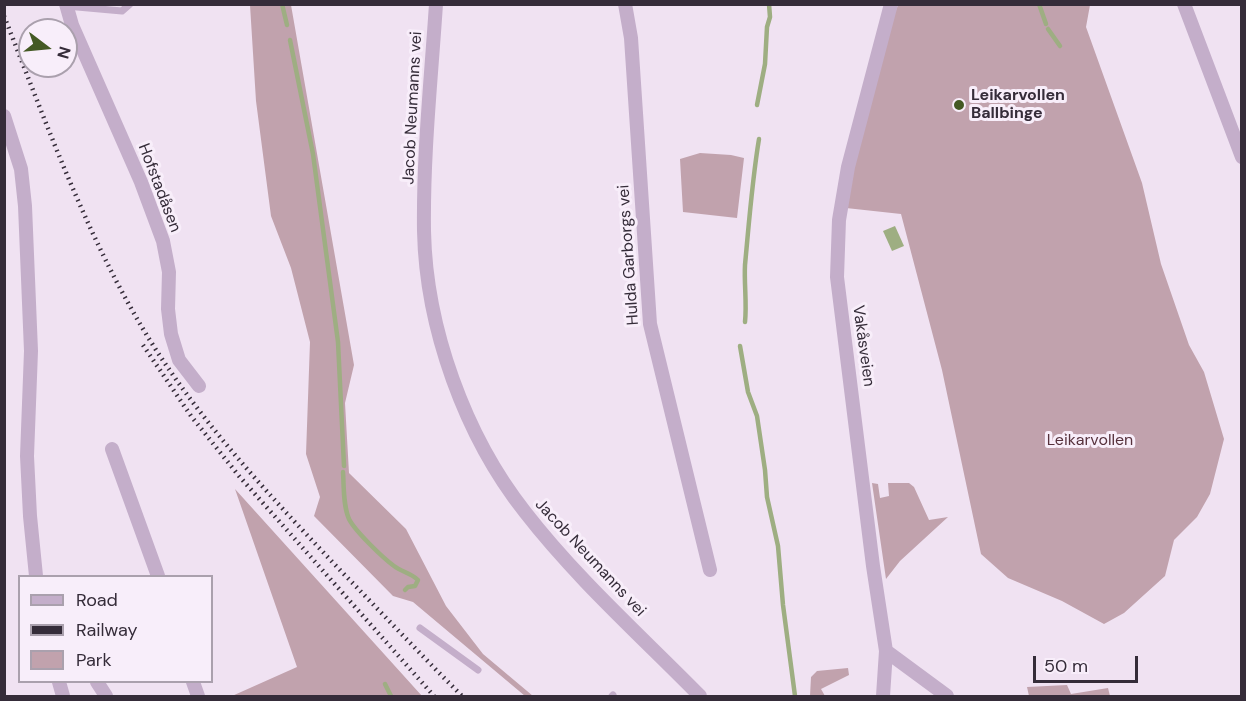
<!DOCTYPE html>
<html>
<head>
<meta charset="utf-8">
<style>
  body { margin:0 }
  #map { position:relative; width:1246px; height:701px; overflow:hidden; background:#f0e2f2; font-family:"DM Sans",sans-serif }
  canvas { display:block }
  .frame { position:absolute; inset:0; border:6px solid #352c39; pointer-events:none }
  .legend { position:absolute; left:18px; top:575px; width:195px; height:108px; box-sizing:border-box; background:#f8eefa; border:2px solid #aaa0ad; margin:0; padding:8px 10px; list-style:none; font-size:18px; color:#352c39 }
  .legend li { display:flex; align-items:center; gap:12px; height:30px }
  .legend b { width:30px; border:2px solid #aaa0ad }
  .north { position:absolute; left:18px; top:18px; width:60px; height:60px; box-sizing:border-box; background:#f8eefa; border:2px solid #aaa0ad; border-radius:50%; rotate:106deg; font-size:16px; font-weight:700; line-height:24px; text-align:center; color:#352c39 }
  .north::after { content:''; display:block; margin:auto; width:21px; height:27px; background:#445924; clip-path:polygon(50% 0,100% 100%,50% 72%,0 100%) }
  .scale { position:absolute; left:1033px; top:656px; width:105px; height:27px; box-sizing:border-box; border:3px solid #352c39; border-top:0; padding-left:8px; font-size:18px; line-height:21px; white-space:nowrap; color:#352c39; -webkit-text-stroke:4px #f8eefa; paint-order:stroke }
</style>
</head>
<body>
<div id="map">
<canvas width="1246" height="701"></canvas>
<div class="frame"></div>
<ul class="legend">
<li><b style="height:8px;background:#c4aeca"></b>Road</li>
<li><b style="height:8px;background:#352c39"></b>Railway</li>
<li><b style="height:16px;background:#c1a2ad"></b>Park</li>
</ul>
<div class="north">N</div>
<div class="scale">50 m</div>
</div>
<script>
const ctx = document.querySelector('canvas').getContext('2d');
ctx.lineJoin = 'round';
function paint(path, color) {
  ctx.fillStyle = color;
  ctx.fill(path, 'evenodd');
}
function stroke(path, color, width, dash) {
  ctx.strokeStyle = color;
  ctx.lineWidth = width;
  ctx.lineCap = dash ? 'butt' : 'round';
  ctx.setLineDash(dash || []);
  ctx.stroke(path);
}
function label(font, color, halo, rows, align = 'center') {
  ctx.font = font + ' "DM Sans",sans-serif';
  ctx.lineWidth = 6;
  ctx.setLineDash([]);
  ctx.textBaseline = 'middle';
  ctx.strokeStyle = halo;
  ctx.fillStyle = color;
  for (const [text, x, y, turn = 0] of rows) {
    ctx.save();
    ctx.translate(x, y);
    ctx.rotate((+turn || 0) * Math.PI / 180);
    ctx.textAlign = isNaN(turn) ? turn : align;
    if (halo) ctx.strokeText(text, 0, 0);
    ctx.fillText(text, 0, 0);
    ctx.restore();
  }
}
paint(new Path2D(`
  M250 5H291L354 365 345 403 349 473 406 529 446 606 483 654 533 696H525L413 602 393 596 314 516 320 497 306 454 310 342 291 268 271 216 256 101Z
  M898 5H1090L1086 27 1142 183 1161 264 1189 345 1204 372 1224 439 1210 494 1197 517 1174 540 1165 576 1124 613 1104 624 1062 601 1008 578 981 554 942 370 901 214 846 208 853 165 892 20Z
  M700 153 731 155 744 158 737 218 683 212 680 159Z
  M872 483 878 484 880 498 889 496 888 483H909L914 487 929 520 948 517 900 561 886 579Z
  M235 489 422 696H232L297 667Z
  M848 668 849 675 821 689 825 696H810L811 677 817 671Z
  M1067 685 1071 694 1108 688 1110 696H1029L1027 687Z`), '#c1a2ad');
paint(new Path2D(`
  M895 226 904 246 892 251 883 231Z`), '#9eae82');
stroke(new Path2D(`
  M282 4 287 25
  M1039 4 1046 24
  M1048 29 1060 46
  M290 40 313 154 338 342 344 466
  M757 105 765 64 767 27 770 17 769 4
  M745 322C747 303 744 284 745 265 749 223 752 181 759 139
  M740 346 748 392 757 416 765 470 767 497 778 546 783 605 795 696
  M343 472C344 487 343 505 349 519 355 531 383 558 394 566 402 572 411 573 418 580L415 586 408 587 405 590
  M385 684 391 696`), '#9eae82', 4.5);
stroke(new Path2D(`
  M66 6 122 11 130 4
  M420 628 478 670
  M612 696 613 695`), '#c4aeca', 7);
stroke(new Path2D(`
  M66 4 72 25 141 182 163 241 169 272 168 309 171 334 179 360 199 386
  M436 4C431 80 423 155 424 231 426 328 465 436 525 512 577 579 641 636 700 696
  M625 4 631 38 650 324 710 570
  M1184 4 1242 157
  M4 116 21 169 25 206 31 351 27 456 30 516 36 576
  M112 449 158 576
  M886 651 947 696
  M59 682 63 696
  M97 682 106 696
  M193 682 198 696
  M883 696 886 651 873 566 837 277 839 220 848 167 891 4`), '#c4aeca', 14);
stroke(new Path2D(`
  M4 16C48 127 88 241 151 342 204 426 271 497 339 569 380 611 420 654 462 696
  M143 345 191 416 239 476 434 696`), '#352c39', 4.5, [1.5, 4.5]);
for (const [x, y, r, color] of [
  [959,105,6,"#445924"]
]) {
  const dot = new Path2D();
  dot.arc(x, y, r, 0, 2 * Math.PI);
  ctx.fillStyle = color;
  ctx.fill(dot);
  stroke(dot, '#f8eefa', 2);
}
label('bold 16px', '#352c39', '#f8eefa', [
  ["Leikarvollen",971,96],
  ["Ballbinge",971,114]
], 'left');
label('16px', '#352c39', '#f8eefa', [
  ["Jacob Neumanns vei",413,108,-87],
  ["Hofstadåsen",159,188,69],
  ["Hulda Garborgs vei",629,255,-94],
  ["Vakåsveien",863,346,82],
  ["Jacob Neumanns vei",590,558,47]
]);
label('16px', '#56313c', '#f8eefa', [
  ["Leikarvollen",1090,441]
]);
</script>
</body>
</html>
